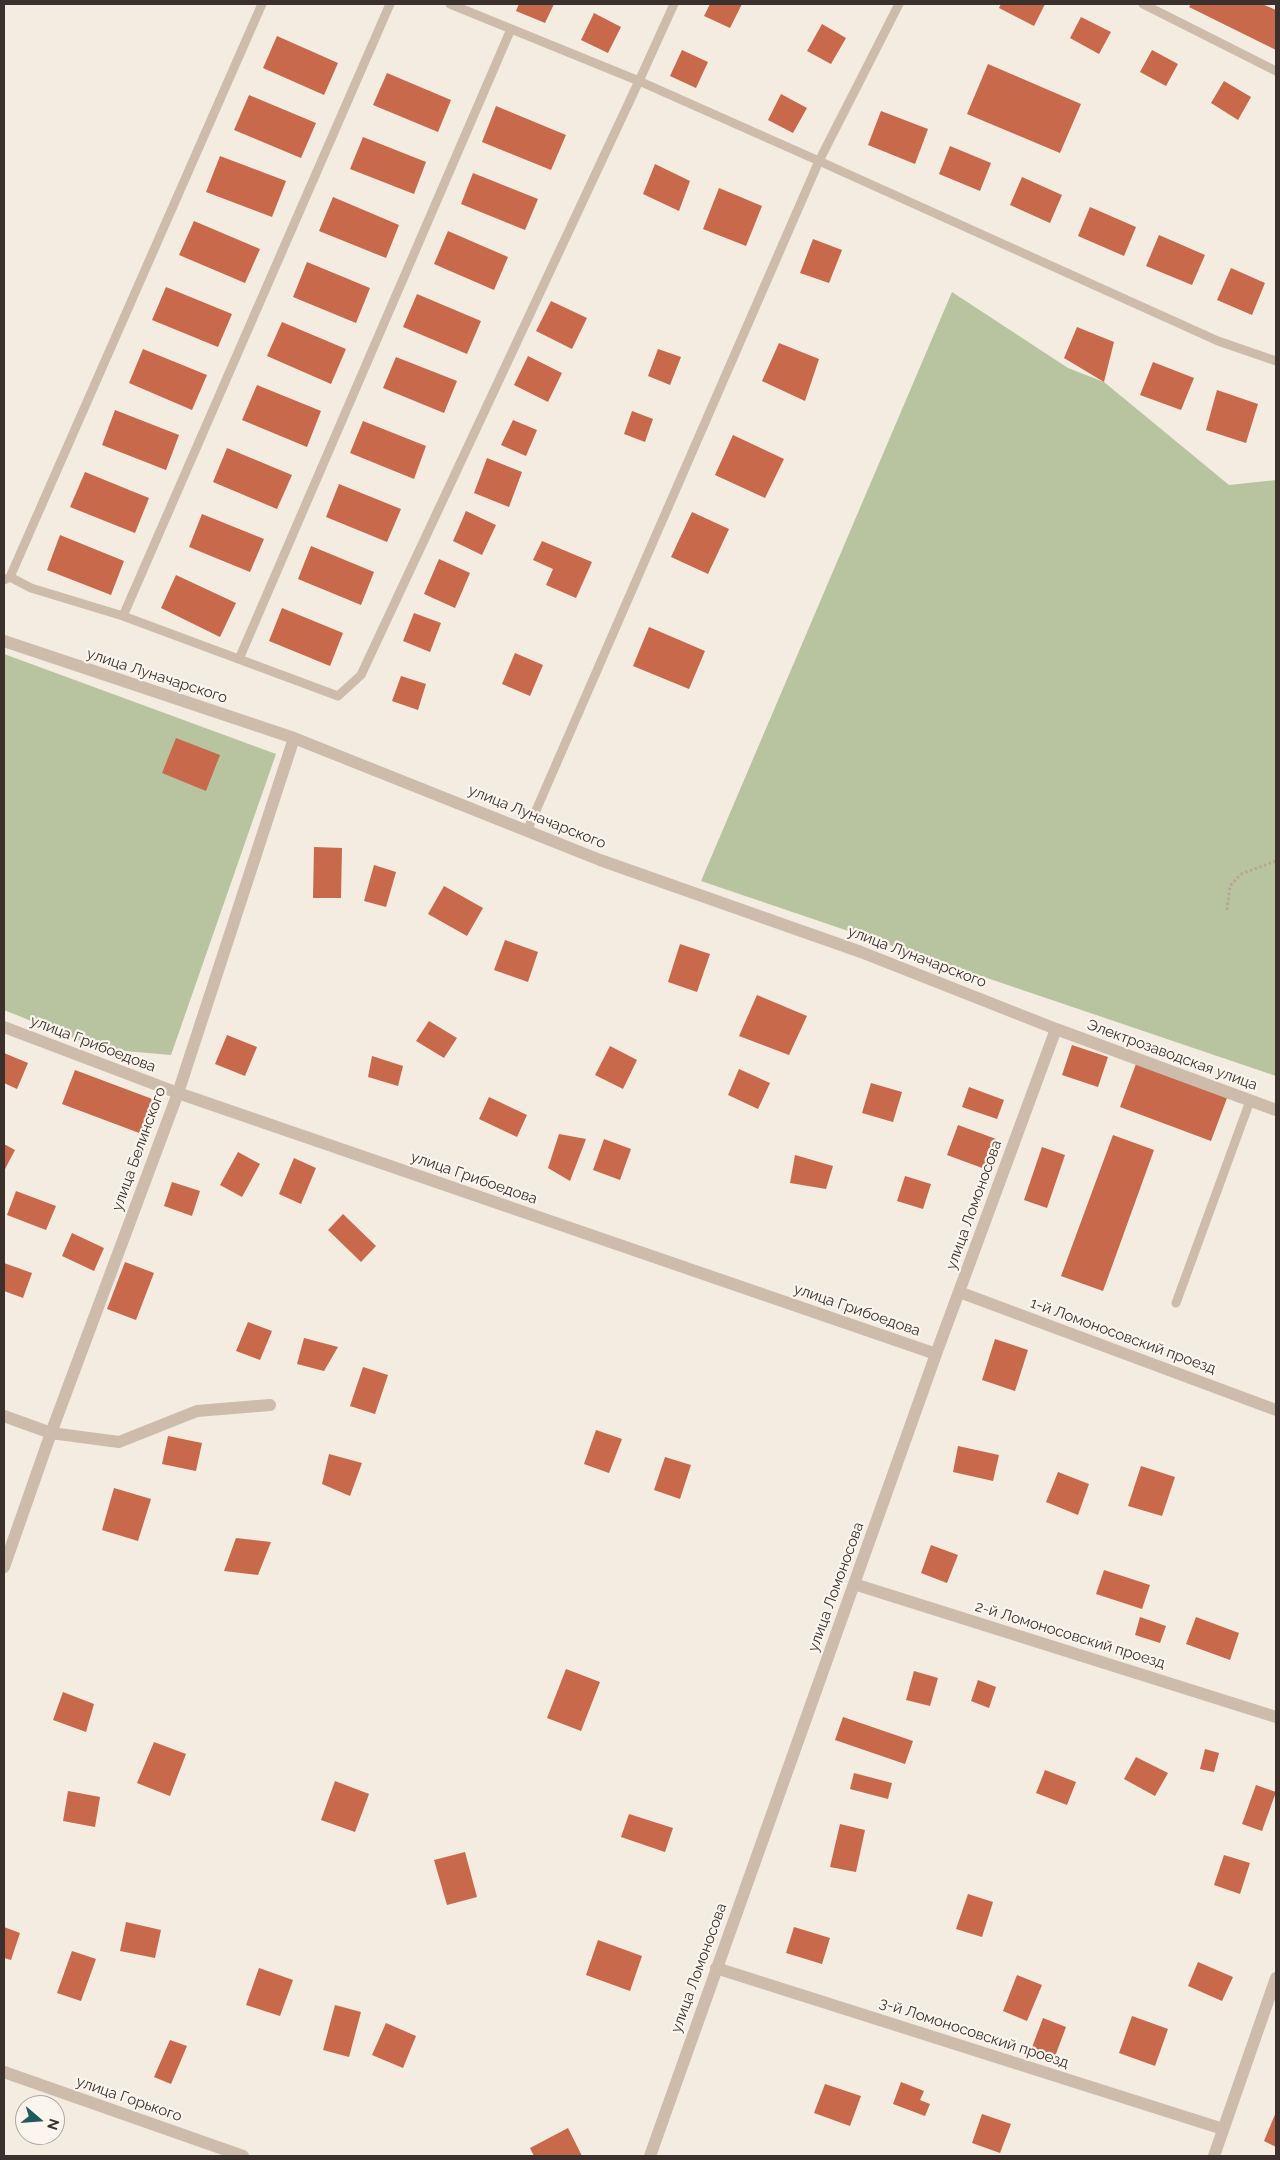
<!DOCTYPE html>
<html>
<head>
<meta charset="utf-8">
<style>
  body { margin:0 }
  #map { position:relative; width:1280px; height:2160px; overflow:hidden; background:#f4ebe1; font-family:Raleway,sans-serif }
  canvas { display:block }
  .frame { position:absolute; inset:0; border:5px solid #3b302b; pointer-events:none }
  .north { position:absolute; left:15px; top:2095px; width:50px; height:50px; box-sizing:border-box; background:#fbf5ee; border:1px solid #aea6a0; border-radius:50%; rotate:108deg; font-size:14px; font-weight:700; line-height:20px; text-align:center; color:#3b302b }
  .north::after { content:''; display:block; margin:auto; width:18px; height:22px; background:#1f5a5e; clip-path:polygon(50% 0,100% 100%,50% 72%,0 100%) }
</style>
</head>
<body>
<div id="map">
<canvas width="1280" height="2160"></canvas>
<div class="frame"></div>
<div class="north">N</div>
</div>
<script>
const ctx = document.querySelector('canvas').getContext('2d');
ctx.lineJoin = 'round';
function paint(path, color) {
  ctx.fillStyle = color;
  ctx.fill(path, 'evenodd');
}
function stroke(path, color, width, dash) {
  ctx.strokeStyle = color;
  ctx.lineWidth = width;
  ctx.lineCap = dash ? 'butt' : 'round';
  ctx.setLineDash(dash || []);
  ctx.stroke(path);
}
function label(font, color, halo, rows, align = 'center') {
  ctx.font = font + ' Raleway,sans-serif';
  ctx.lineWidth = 4.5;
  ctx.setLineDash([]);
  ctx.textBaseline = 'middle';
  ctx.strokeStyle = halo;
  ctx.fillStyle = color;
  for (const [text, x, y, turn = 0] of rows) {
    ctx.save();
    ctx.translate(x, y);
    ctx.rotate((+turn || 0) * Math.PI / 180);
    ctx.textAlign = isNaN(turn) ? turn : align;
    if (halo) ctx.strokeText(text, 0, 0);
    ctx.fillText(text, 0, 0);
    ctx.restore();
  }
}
paint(new Path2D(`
  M952 292 1068 368 1104 382 1229 485 1276 480V1076L701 881Z
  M4 654 276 754 171 1055 101 1049 4 1010Z`), '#b8c4a0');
paint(new Path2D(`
  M519 4H554L545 23 516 11Z
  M710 4H742L730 28 704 16Z
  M1001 4H1045L1034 26 999 8Z
  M1191 4H1262L1276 10V50L1189 7Z
  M594 13 621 27 608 53 581 40Z
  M1081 17 1111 32 1099 54 1070 38Z
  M822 24 846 38 831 64 807 51Z
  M277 36 338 63 324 95 263 68Z
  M682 50 708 62 696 88 670 76Z
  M1152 50 1178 64 1166 86 1140 72Z
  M988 64 1081 104 1060 153 967 114Z
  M387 73 451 100 438 132 373 105Z
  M1224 81 1251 97 1238 120 1211 103Z
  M781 94 807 108 793 133 768 120Z
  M249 95 316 123 301 158 234 130Z
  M496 106 566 135 551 170 482 142Z
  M881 111 928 129 915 164 868 145Z
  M363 137 426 162 414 194 350 169Z
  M950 146 991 163 980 191 939 174Z
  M220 156 286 181 272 217 206 192Z
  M655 164 690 181 679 211 643 194Z
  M473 173 538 199 525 230 461 204Z
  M1022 177 1062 195 1050 223 1010 205Z
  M719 188 762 206 746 246 703 229Z
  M333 197 399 225 386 258 319 231Z
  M1090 207 1136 227 1124 256 1078 236Z
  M194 221 260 249 245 283 179 255Z
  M448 231 508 257 494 290 434 264Z
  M1159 235 1205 255 1192 285 1146 266Z
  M813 239 842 250 829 283 800 273Z
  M307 262 370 288 356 323 293 297Z
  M1231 268 1265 283 1252 315 1217 300Z
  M166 287 232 314 218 347 152 320Z
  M417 294 481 321 467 354 403 327Z
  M551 301 587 318 572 349 536 331Z
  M282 322 346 349 331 384 267 356Z
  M1077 327 1114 342 1104 382 1064 358Z
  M779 343 819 359 805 401 762 381Z
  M143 349 207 375 192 410 129 383Z
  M658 349 681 357 670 385 648 376Z
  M528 356 562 373 548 402 514 385Z
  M396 357 457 381 444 413 383 388Z
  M1153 362 1194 378 1181 410 1140 395Z
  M257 385 321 411 307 447 242 420Z
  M1217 390 1258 404 1246 443 1206 430Z
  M115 410 179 435 166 470 102 445Z
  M632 411 653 419 645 442 624 434Z
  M513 420 537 430 526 456 501 445Z
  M363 421 426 446 414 479 350 453Z
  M733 435 784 459 765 498 715 475Z
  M227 448 292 475 277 509 213 482Z
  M487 458 522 472 509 507 474 493Z
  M85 472 149 498 135 533 70 507Z
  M339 484 401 509 387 542 326 517Z
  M466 511 496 525 482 555 453 541Z
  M692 512 729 529 708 574 671 557Z
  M202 514 264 539 250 572 189 547Z
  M60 535 124 561 111 595 47 570Z
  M542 541 592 562 576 598 546 585 553 569 533 560Z
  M311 546 374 572 361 605 298 579Z
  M439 559 470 573 455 608 424 594Z
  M176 575 236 603 220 637 161 608Z
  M282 608 343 633 330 666 269 641Z
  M414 613 441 623 430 652 403 641Z
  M649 627 705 651 689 689 633 666Z
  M515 653 543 665 530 696 502 684Z
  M401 676 426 684 418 710 392 701Z
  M176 738 220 755 206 791 162 773Z
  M314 847 342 848 341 898H313Z
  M374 865 396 872 386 907 364 901Z
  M444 886 483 908 467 936 428 914Z
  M505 940 538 952 528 982 494 970Z
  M680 944 710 954 697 992 668 982Z
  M757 995 807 1016 789 1055 739 1036Z
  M429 1021 457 1038 444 1058 416 1041Z
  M227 1035 257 1047 245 1076 215 1064Z
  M1072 1045 1108 1057 1098 1087 1062 1075Z
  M610 1046 637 1060 623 1089 595 1075Z
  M4 1053 28 1063 17 1089 4 1083Z
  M372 1056 403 1066 398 1086 368 1077Z
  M1136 1064 1227 1098 1211 1141 1120 1107Z
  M739 1069 770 1083 758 1109 728 1095Z
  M75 1070 155 1100 142 1134 62 1104Z
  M871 1083 902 1092 893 1122 862 1113Z
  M969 1087 1004 1100 997 1119 962 1107Z
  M489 1097 527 1115 517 1137 479 1119Z
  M958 1125 996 1139 985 1169 947 1155Z
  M559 1134 586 1139 570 1181 548 1168Z
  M1113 1135 1154 1150 1103 1291 1061 1276Z
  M604 1139 631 1149 620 1180 593 1170Z
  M4 1144 15 1150 4 1171Z
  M1042 1147 1065 1155 1047 1208 1024 1200Z
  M238 1152 260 1164 242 1197 220 1185Z
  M795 1155 833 1166 826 1189 790 1183Z
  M294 1158 316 1168 301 1204 279 1194Z
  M905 1176 931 1184 923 1209 897 1201Z
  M172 1182 200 1191 192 1216 164 1206Z
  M16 1191 56 1206 46 1230 7 1215Z
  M343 1214 376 1246 361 1262 328 1230Z
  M72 1233 104 1248 94 1271 62 1256Z
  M125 1262 154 1273 136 1320 107 1309Z
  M4 1263 32 1273 23 1298 4 1291Z
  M248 1322 272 1331 260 1360 236 1351Z
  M304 1338 338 1347 324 1371 297 1364Z
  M995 1339 1028 1350 1015 1391 982 1380Z
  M363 1367 388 1375 375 1414 350 1406Z
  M596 1430 622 1439 609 1473 584 1464Z
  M168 1436 202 1443 196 1471 162 1464Z
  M958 1446 999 1455 993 1481 953 1472Z
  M329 1454 362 1463 350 1496 322 1484Z
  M665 1457 691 1465 680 1499 654 1490Z
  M1141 1466 1175 1477 1162 1516 1128 1506Z
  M1058 1472 1089 1484 1078 1515 1046 1502Z
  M114 1488 151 1499 138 1541 102 1530Z
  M236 1538 271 1542 258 1575 224 1571Z
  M931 1545 958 1555 947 1583 921 1573Z
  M1104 1570 1150 1585 1142 1609 1096 1594Z
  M1140 1617 1166 1626 1160 1643 1135 1635Z
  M1196 1617 1239 1633 1230 1660 1186 1644Z
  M566 1669 600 1682 581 1731 547 1718Z
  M914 1671 938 1678 930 1706 906 1700Z
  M978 1680 996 1687 989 1708 971 1701Z
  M63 1692 94 1704 86 1732 53 1720Z
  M843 1717 913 1741 905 1764 835 1740Z
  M154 1742 186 1754 170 1796 137 1783Z
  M1205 1749 1219 1753 1214 1772 1200 1769Z
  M1136 1757 1168 1773 1155 1796 1124 1779Z
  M1045 1770 1076 1782 1067 1805 1036 1793Z
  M854 1773 892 1783 888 1799 850 1789Z
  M335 1781 369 1794 355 1832 321 1820Z
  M1256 1785 1276 1792 1262 1831 1242 1824Z
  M68 1791 100 1797 95 1827 63 1821Z
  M629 1814 673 1828 665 1852 621 1837Z
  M840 1824 865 1830 856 1872 830 1867Z
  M465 1852 477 1897 447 1905 434 1860Z
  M1224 1855 1250 1863 1240 1894 1214 1885Z
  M968 1894 993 1902 982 1937 956 1929Z
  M126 1922 161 1930 155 1958 120 1951Z
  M4 1927 20 1933 11 1960 4 1958Z
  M794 1927 830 1938 822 1964 786 1953Z
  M598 1940 642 1956 630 1991 586 1975Z
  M72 1951 96 1959 81 2001 57 1993Z
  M1198 1962 1233 1977 1222 2001 1188 1986Z
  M259 1968 293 1980 280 2016 246 2005Z
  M1017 1975 1042 1985 1027 2021 1003 2011Z
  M335 2005 361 2012 349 2057 323 2050Z
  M1132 2016 1168 2029 1155 2066 1119 2053Z
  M1043 2018 1066 2027 1054 2059 1031 2050Z
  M386 2023 416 2036 403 2068 372 2055Z
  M170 2040 187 2046 171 2084 154 2077Z
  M901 2082 924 2091 920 2100 930 2104 925 2116 893 2104Z
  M825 2084 861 2096 850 2126 814 2113Z
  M1276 2112V2147L1264 2141Z
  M982 2114 1011 2124 1000 2153 972 2143Z
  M568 2128 582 2156H534L530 2148Z`), '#c8694b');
stroke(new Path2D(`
  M1227 910 1230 886 1241 874 1276 861`), '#b9a596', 3, [2.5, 2.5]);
stroke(new Path2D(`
  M674 4 639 81 819 161 899 4
  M1143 4 1276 71
  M10 577 31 588 123 616 338 696 361 675 639 81 450 4
  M4 580 10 577 262 4
  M123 616 390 4
  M239 659 511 29
  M527 831 819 161 1218 341 1276 361
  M1176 1303 1250 1101`), '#cdbbac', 9);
stroke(new Path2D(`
  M4 641 294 738 600 860 861 952 1056 1029 1276 1110
  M4 1027 178 1093 936 1354
  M959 1292 1276 1410
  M4 1416 51 1433 119 1442 197 1411 270 1405
  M4 1567 51 1433 178 1093 294 738
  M854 1584 1276 1717
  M716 1968 1223 2129
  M4 2072 243 2156
  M650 2156 936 1354 1056 1029
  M1214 2156 1276 1978`), '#cdbbac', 12);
label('15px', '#3b302b', '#fbf5ee', [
  ["улица Луначарского",157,676,18],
  ["улица Луначарского",537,817,22],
  ["улица Луначарского",917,957,21],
  ["улица Грибоедова",93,1044,21],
  ["Электрозаводская улица",1172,1055,20],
  ["улица Белинского",139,1149,-70],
  ["улица Грибоедова",474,1178,19],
  ["улица Ломоносова",974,1205,-70],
  ["улица Грибоедова",857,1310,19],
  ["1-й Ломоносовский проезд",1123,1336,20],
  ["улица Ломоносова",836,1587,-70],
  ["2-й Ломоносовский проезд",1070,1635,17],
  ["улица Ломоносова",699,1968,-70],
  ["3-й Ломоносовский проезд",974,2033,18],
  ["улица Горького",129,2099,19]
]);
</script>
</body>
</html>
